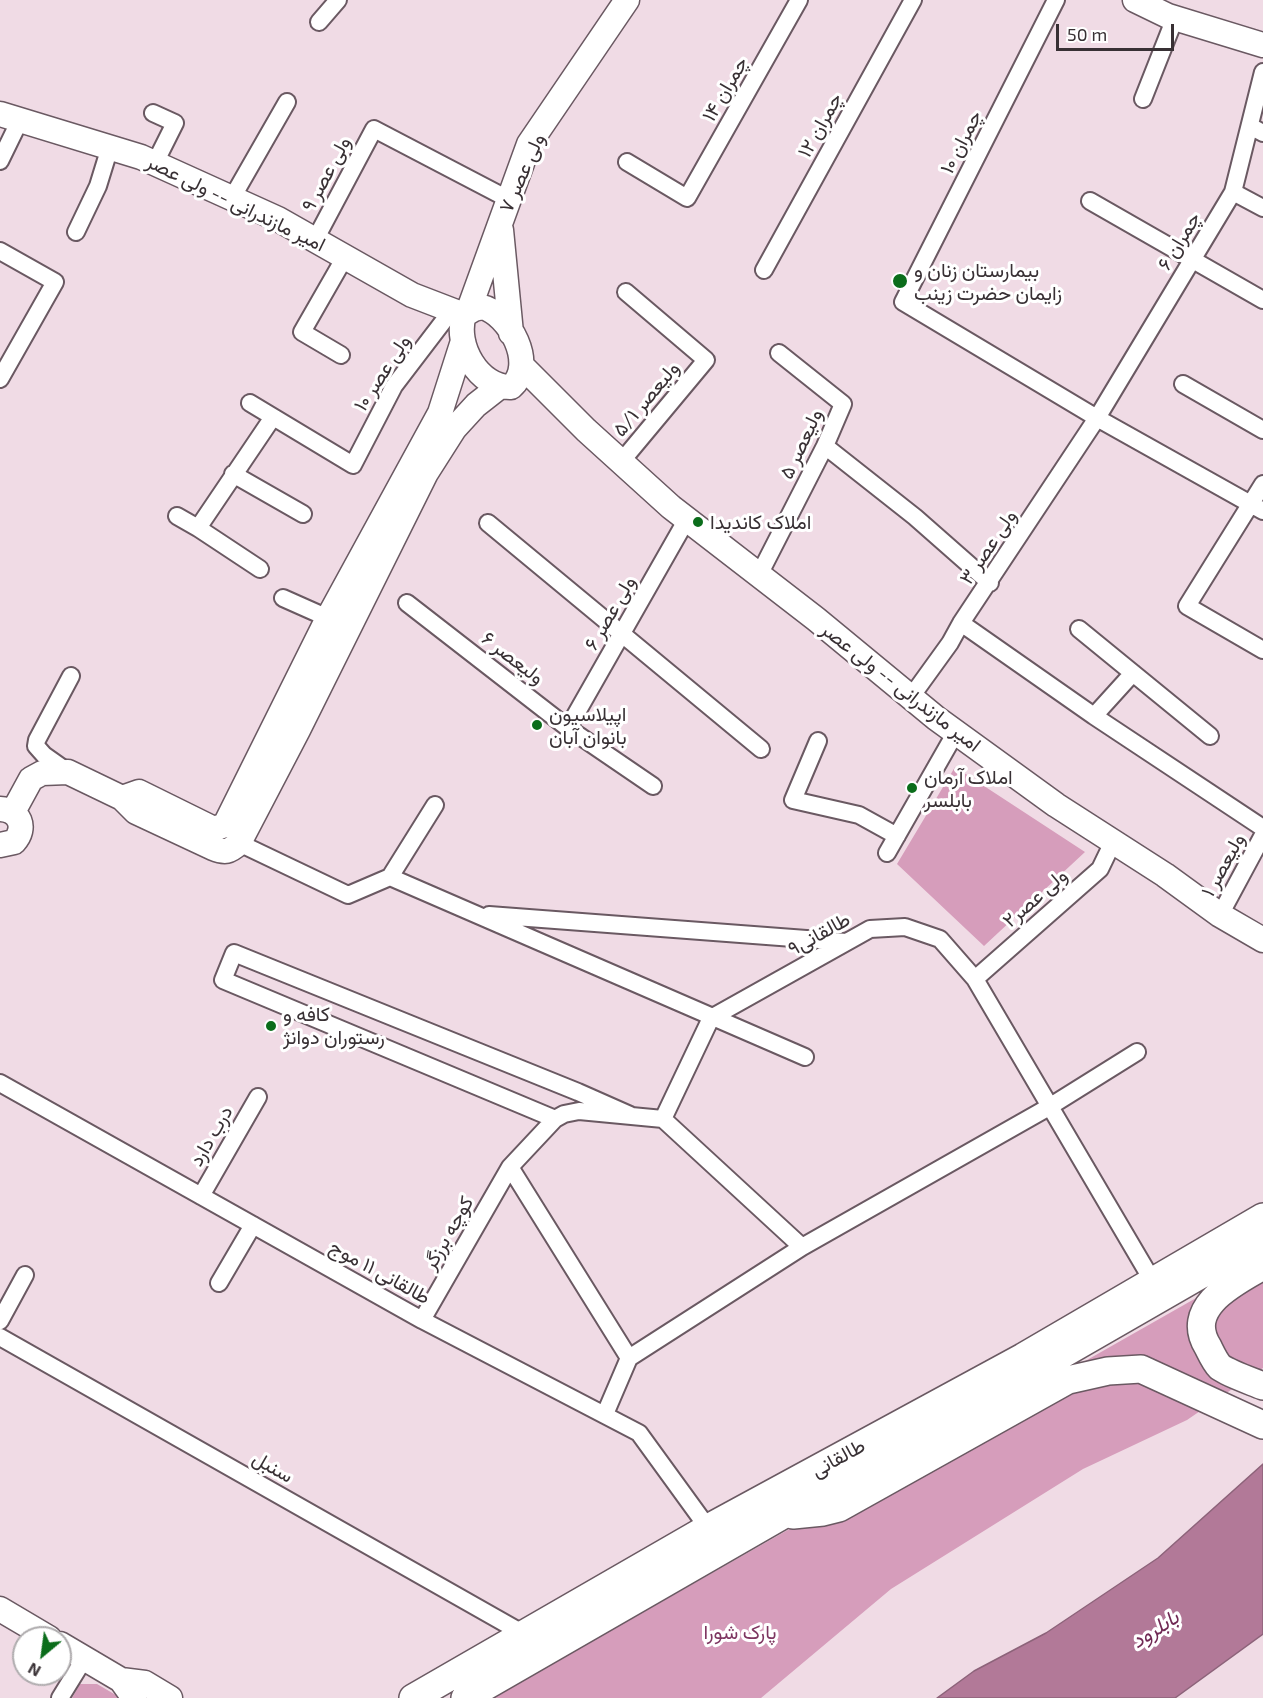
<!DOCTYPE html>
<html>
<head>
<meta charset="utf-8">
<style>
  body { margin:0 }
  #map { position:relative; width:1263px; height:1698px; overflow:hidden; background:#f0dbe5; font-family:"Exo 2",sans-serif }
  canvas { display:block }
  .north { position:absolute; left:12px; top:1626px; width:60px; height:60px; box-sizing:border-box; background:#fff; border:2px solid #afacae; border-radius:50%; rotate:209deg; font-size:16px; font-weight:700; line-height:24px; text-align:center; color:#383034 }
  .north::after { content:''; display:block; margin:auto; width:21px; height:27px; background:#0b6d1b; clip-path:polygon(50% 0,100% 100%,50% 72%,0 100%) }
  .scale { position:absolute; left:1056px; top:24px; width:118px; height:27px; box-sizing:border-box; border:3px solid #383034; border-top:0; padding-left:8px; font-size:18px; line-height:21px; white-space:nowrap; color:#383034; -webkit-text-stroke:4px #fff; paint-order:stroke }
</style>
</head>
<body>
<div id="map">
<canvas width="1263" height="1698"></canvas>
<div class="north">N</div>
<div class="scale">50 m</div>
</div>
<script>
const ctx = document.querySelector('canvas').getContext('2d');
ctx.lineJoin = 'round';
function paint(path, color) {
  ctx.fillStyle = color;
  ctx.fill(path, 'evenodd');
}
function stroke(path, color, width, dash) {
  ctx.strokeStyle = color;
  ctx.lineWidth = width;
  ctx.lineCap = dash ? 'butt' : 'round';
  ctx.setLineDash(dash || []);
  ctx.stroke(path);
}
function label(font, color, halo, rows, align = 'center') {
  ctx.font = font + ' "Exo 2",Vazirmatn,sans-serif';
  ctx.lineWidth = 6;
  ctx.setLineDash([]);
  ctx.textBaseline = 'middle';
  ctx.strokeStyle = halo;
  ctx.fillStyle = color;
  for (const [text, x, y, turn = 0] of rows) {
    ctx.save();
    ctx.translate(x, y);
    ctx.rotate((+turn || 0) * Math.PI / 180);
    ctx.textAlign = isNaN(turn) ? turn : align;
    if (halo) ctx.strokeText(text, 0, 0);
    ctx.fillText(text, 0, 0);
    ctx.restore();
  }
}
paint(new Path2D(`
  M955 767 1085 852 984 946 897 864Z
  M1263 1260V1368L1187 1420 1083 1469 891 1589 761 1698H492Z
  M80 1684H97L121 1698H72Z`), '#d69dbb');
const water = new Path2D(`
  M1263 1464V1634L1175 1698H937L974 1671 1046 1633 1158 1558Z`);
paint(water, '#b27998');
stroke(water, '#8d637a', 1.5);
const street = new Path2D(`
  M1056 0 903 302 1097 418 1263 511
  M319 22 338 0
  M1143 99 1175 18
  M153 113 175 123 155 163
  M1250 126 1263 133
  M0 161 20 120
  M627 162 687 198 799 0
  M1233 192 1263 208
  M232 198 287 102
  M1090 201 1263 300
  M76 232 98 186 110 147
  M315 240 374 129 508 199
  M0 251 55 282 0 379
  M764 270 913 0
  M341 355 302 332 345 257
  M1183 384 1263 430
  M250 403 353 465 394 386 452 310
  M825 446 915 517 990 583
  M621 462 706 360 626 292
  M233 474 303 514
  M1263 484 1187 606 1263 650
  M177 516 198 528
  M488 523 761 749
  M260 569 198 528 273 417
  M759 575 825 446 843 404 779 353
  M283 598 328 618
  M407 603 568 728 653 786
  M961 623 1094 716 1263 828
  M1079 629 1210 736
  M911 697 950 643 961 623 1097 418 1233 192 1263 72
  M1094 716 1133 673
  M568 728 687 519
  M818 741 793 800 859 815 897 836
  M68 772 44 755 36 746 37 740 71 676
  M239 843 348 895 390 877 435 805
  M887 853 956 732
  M390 877 805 1057
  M489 915 846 942
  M1220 915 1263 835
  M975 979 1100 869 1113 842
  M711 1018 870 929 905 927 940 939 975 979 1152 1280
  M0 1083 422 1320 639 1433 708 1528
  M555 1119 223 980 234 953 578 1092 630 1115
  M663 1119 711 1018
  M510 1167 629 1358
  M201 1196 258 1097
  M219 1283 253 1225
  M422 1320 510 1167 555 1119 564 1114 579 1111 663 1119 802 1247
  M0 1321 25 1275
  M0 1337 524 1634
  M605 1414 629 1358 802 1247 1049 1107 1137 1052
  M60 1698 84 1659`);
const secondary = new Path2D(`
  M1135 0 1168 16 1263 45
  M0 114 141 157 278 219 412 295 464 315
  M501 230 511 333
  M482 307C509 313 537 365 511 387 479 388 454 345 464 315L474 309Z
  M468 312 529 144 627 0
  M522 366 586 430 671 507 816 619 936 718 1056 805 1165 875 1220 915 1263 940
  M122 798 139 792 214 829 225 825 328 618 440 413 463 341
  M13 812 31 779 42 773 68 772 122 798 136 812 213 848C225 853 229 852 239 843L298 730 426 473 454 429 476 405 499 387
  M0 845 14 842C27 828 20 810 0 809
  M0 1609 49 1638
  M60 1644 121 1680 134 1698
  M121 1680 145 1683 170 1698`);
const primary = new Path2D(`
  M1263 1266C1235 1282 1183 1307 1208 1347 1211 1353 1215 1362 1220 1367 1230 1374 1251 1381 1263 1386
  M793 1515 823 1512 839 1508 1068 1380 1108 1371 1141 1369 1263 1425
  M413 1698 708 1528 1023 1357 1263 1217
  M465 1698 1263 1239`);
stroke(street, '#6a5962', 20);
stroke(secondary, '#6a5962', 27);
stroke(primary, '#6a5962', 30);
stroke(street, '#fff', 16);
stroke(secondary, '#fff', 24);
stroke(primary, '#fff', 27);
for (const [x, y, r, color] of [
  [900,281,8,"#0b6d1b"],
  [698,522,6,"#0b6d1b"],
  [537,725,6,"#0b6d1b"],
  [912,788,6,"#0b6d1b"],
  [271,1026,6,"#0b6d1b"]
]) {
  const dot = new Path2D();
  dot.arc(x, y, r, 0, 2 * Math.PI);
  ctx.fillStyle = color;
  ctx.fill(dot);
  stroke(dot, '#fff', 2);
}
label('20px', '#383034', '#fff', [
  ["چمران ۱۴",725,89,-60],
  ["چمران ۱۲",820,125,-61],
  ["چمران ۱۰",961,142,-63],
  ["ولی عصر ۷",522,173,-66],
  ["ولی عصر ۹",326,174,-62],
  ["امیر مازندرانی -- ولی عصر",236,203,26],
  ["چمران ۶",1179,241,-59],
  ["ولی عصر ۱۰",382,373,-57],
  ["ولیعصر ۵/۱",646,399,-50],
  ["ولیعصر ۵",801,444,-65],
  ["ولی عصر ۳",988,547,-56],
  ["ولی عصر ۶",610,613,-60],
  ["ولیعصر ۶",513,658,38],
  ["امیر مازندرانی -- ولی عصر",901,687,38],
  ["ولیعصر ۱",1223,865,-61],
  ["ولی عصر۲",1035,898,-41],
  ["طالقانی۹",819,934,-29],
  ["درب دارد",211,1136,-60],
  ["کوچه برزگر",448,1233,-60],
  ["طالقانی ۱۱ موج",380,1272,29],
  ["طالقانی",838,1458,-29],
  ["سنبل",273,1467,30]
]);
label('20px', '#383034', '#fff', [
  ["بیمارستان زنان و",914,270],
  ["زایمان حضرت زینب",914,293],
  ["املاک کاندیدا",710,522],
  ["اپیلاسیون",549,714],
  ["بانوان آبان",549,737],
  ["املاک آرمان",924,777],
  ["بابلسر",924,800],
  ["کافه و",283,1014],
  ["رستوران دوانژ",283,1037]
], 'left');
label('20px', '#7e3661', '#fff', [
  ["پارک شورا",740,1632]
]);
label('italic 21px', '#702954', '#fff', [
  ["بابلرود",1155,1629,-33]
]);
</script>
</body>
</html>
